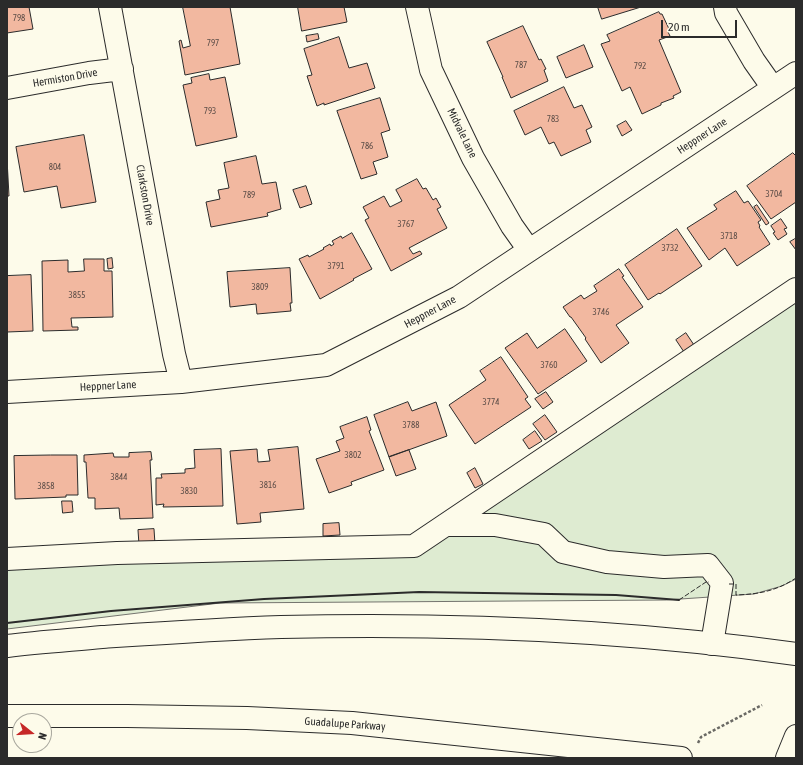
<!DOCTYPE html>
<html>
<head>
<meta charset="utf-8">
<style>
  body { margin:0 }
  #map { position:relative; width:803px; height:765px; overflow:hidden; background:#fdfbea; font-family:"Asap Condensed",sans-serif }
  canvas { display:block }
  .frame { position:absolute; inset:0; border:8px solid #2b2b2b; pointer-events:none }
  .north { position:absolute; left:12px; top:713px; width:40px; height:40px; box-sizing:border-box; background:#fdfbea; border:1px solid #a9a89e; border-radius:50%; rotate:107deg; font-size:11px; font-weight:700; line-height:16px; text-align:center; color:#2b2b2b }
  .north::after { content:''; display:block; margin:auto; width:14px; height:18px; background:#c62828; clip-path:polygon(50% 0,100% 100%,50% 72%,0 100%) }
  .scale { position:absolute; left:661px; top:20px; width:76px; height:18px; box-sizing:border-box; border:2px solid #2b2b2b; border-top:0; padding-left:5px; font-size:12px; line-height:14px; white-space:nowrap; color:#2b2b2b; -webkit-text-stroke:3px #fdfbea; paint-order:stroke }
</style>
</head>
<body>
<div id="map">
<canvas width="803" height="765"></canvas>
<div class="frame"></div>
<div class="north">N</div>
<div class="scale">20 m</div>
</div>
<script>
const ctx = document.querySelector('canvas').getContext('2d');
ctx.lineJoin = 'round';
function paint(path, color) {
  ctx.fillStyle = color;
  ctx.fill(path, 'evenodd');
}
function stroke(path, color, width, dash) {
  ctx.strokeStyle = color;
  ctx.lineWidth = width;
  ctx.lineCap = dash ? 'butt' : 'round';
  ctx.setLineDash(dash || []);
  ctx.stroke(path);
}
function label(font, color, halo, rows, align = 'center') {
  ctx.font = font + ' "Asap Condensed",sans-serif';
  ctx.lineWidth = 3;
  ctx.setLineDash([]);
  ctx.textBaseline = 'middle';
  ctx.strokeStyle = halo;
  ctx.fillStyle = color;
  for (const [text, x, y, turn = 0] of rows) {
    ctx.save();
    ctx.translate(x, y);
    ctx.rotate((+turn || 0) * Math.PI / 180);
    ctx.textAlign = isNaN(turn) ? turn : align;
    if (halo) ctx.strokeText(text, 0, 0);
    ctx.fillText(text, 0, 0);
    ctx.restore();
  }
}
const green = new Path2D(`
  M796 278V579L782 586 754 594 666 600 220 603 7 629V550L413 537Z`);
paint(green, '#deebd1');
stroke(green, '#74746e', 1);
const building = new Path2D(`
  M7 7H29L33 29 7 33Z
  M183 7H230L240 64 185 75 179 41 181 40 183 48 190 46Z
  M298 7H344L347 22 302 31Z
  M598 7H641L602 19Z
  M659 12 660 14H662L670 31 668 32 670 36 659 40 681 92 673 96 674 98 661 103V105L642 114 630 87 622 91 601 44 610 41 607 35Z
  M523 26 539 60 541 59 546 69 544 70 548 81 511 98 502 77H503L487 42Z
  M318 34 319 39 307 42 306 36Z
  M339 37 349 68 367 63 375 88 324 105V103L317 106 307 76 312 75 304 49Z
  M584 45 593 67 566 78 557 57Z
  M209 74 210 80 225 77 237 137 196 146 183 85 192 83 191 78Z
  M564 87 574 108 582 105 592 127 586 130 591 142 561 156 554 142 549 144 541 127 525 135 514 111Z
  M380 98 390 130 381 133 388 157 373 162 377 174 361 179 337 111Z
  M626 121 632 130 622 136 617 126Z
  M84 135 96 202 61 208 57 186 24 192 16 147Z
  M793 153 795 155 796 154V202L771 219 747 186Z
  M256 156 262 184 276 182 281 209 267 213 268 216 211 227 206 202 220 199 218 190 229 188 224 163Z
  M7 159 9 196H7Z
  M417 179 423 189 426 188 433 200 436 198 441 207 437 209 447 228 409 248 413 254 420 251 422 254 391 271 365 220 369 218 363 207 384 196 390 207 402 201 396 190Z
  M306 186 312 204 300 208 293 190Z
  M736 191 744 203 748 201 761 220 758 222 760 226 759 227 770 244 737 266 725 248 709 260 687 228 717 209 714 205Z
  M757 205 769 223 766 225 754 207Z
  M781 219 787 228 784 229 787 234 778 240 773 233 775 232 771 226Z
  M677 229 702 266 660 294 659 293 648 300 625 265Z
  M352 233 372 269 353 279 354 280 320 299 299 259 308 255 309 257 324 249 323 248 330 244 331 246 334 244 332 241 341 236 342 238Z
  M795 239 796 240V250L790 242Z
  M112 258 113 268 108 269 107 259Z
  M84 259H104V271H112L113 317 71 318 72 327H78V330L43 331 42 261 68 260V272L84 271Z
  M290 268 292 303H290L291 311 257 314 256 304 230 307 227 272Z
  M619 269 624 276 622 277 643 307 616 325 629 343 601 363 585 339 586 338 571 317H570L563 307 581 295 584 299 597 291 594 286Z
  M31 275 33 331 7 332V276Z
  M565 329 587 361 538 394 505 348 527 333 537 348Z
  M686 333 694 345 684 352 676 340Z
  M501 357 528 397 525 399 531 407 475 444 449 405 486 380 480 371Z
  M546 392 553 402 543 409 535 399Z
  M408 402 412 411 436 402 447 436 389 457 374 415Z
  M545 415 557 432 545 440 533 424Z
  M367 417 371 430 369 431 384 470 351 482 352 485 329 493 316 459 340 451 336 441 344 438 340 427Z
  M535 431 542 441 529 449 523 440Z
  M298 447 304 509 260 513 261 522 237 524 230 451 257 449 258 462 270 461 268 450Z
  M221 449 223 506 163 507 164 504 156 505V478H162L161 474 185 473V469L195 468 194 450Z
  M409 450 416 469 396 476 389 457Z
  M151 452 152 460H150L153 518 120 519 119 508 95 509V498H88L86 462H84V455L113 453 114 457H129V453Z
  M51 455H77L78 495H66V497L15 499 14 456Z
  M475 468 483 484 475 488 467 473Z
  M62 501H72L73 512 63 513Z
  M339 523 340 535 323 536V524Z
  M154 529 155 544 139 545 138 530Z`);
paint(building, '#f2b8a0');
stroke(building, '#2b2b2b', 1);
const minor = new Path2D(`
  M110 7 174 354 181 382
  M417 7 431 70 473 158 512 226 529 250
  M725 7 726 13 754 61 773 88
  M7 88 89 73 122 69
  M7 392 181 382 326 365 459 297 796 73
  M445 525H495L544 534 563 552 607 562 664 567 708 565 722 583 712 644
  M7 559 117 553 414 546 796 289`);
const highway = new Path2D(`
  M7 646C38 642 70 640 102 637 162 633 221 629 281 627 451 623 627 630 796 654
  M7 716H127L247 718 352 723 681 758
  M787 758 796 736`);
stroke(minor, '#2b2b2b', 24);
stroke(highway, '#2b2b2b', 24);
stroke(new Path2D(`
  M698 743 701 737 762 705`), '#6a6964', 2.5, [3, 2]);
stroke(minor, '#fdfbea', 22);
stroke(highway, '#fdfbea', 22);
stroke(new Path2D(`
  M729 584H736V595C760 594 776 591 796 578
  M679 600 706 582H709`), '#2b2b2b', 1, [5, 2]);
stroke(new Path2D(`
  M7 623 111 611 264 599 419 592 616 595 679 600`), '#2b2b2b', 2);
label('9px', '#5d4e48', null, [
  ["798",19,18],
  ["797",213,43],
  ["787",521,65],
  ["792",640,66],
  ["793",210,111],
  ["783",553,119],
  ["786",367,146],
  ["804",55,167],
  ["3704",774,194],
  ["789",249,195],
  ["3767",406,224],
  ["3718",729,236],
  ["3732",670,248],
  ["3791",336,266],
  ["3809",260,287],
  ["3855",77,295],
  ["3746",601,312],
  ["3760",549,365],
  ["3774",491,402],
  ["3788",411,425],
  ["3802",353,455],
  ["3844",119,477],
  ["3816",268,485],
  ["3858",46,486],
  ["3830",189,491]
]);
label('11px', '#2b2b2b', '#fdfbea', [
  ["Hermiston Drive",65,78,-10],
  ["Midvale Lane",462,133,64],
  ["Heppner Lane",702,136,-33],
  ["Clarkston Drive",145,195,80],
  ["Heppner Lane",430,312,-28],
  ["Heppner Lane",108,386,-3],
  ["Guadalupe Parkway",345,724,4]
]);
</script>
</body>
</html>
